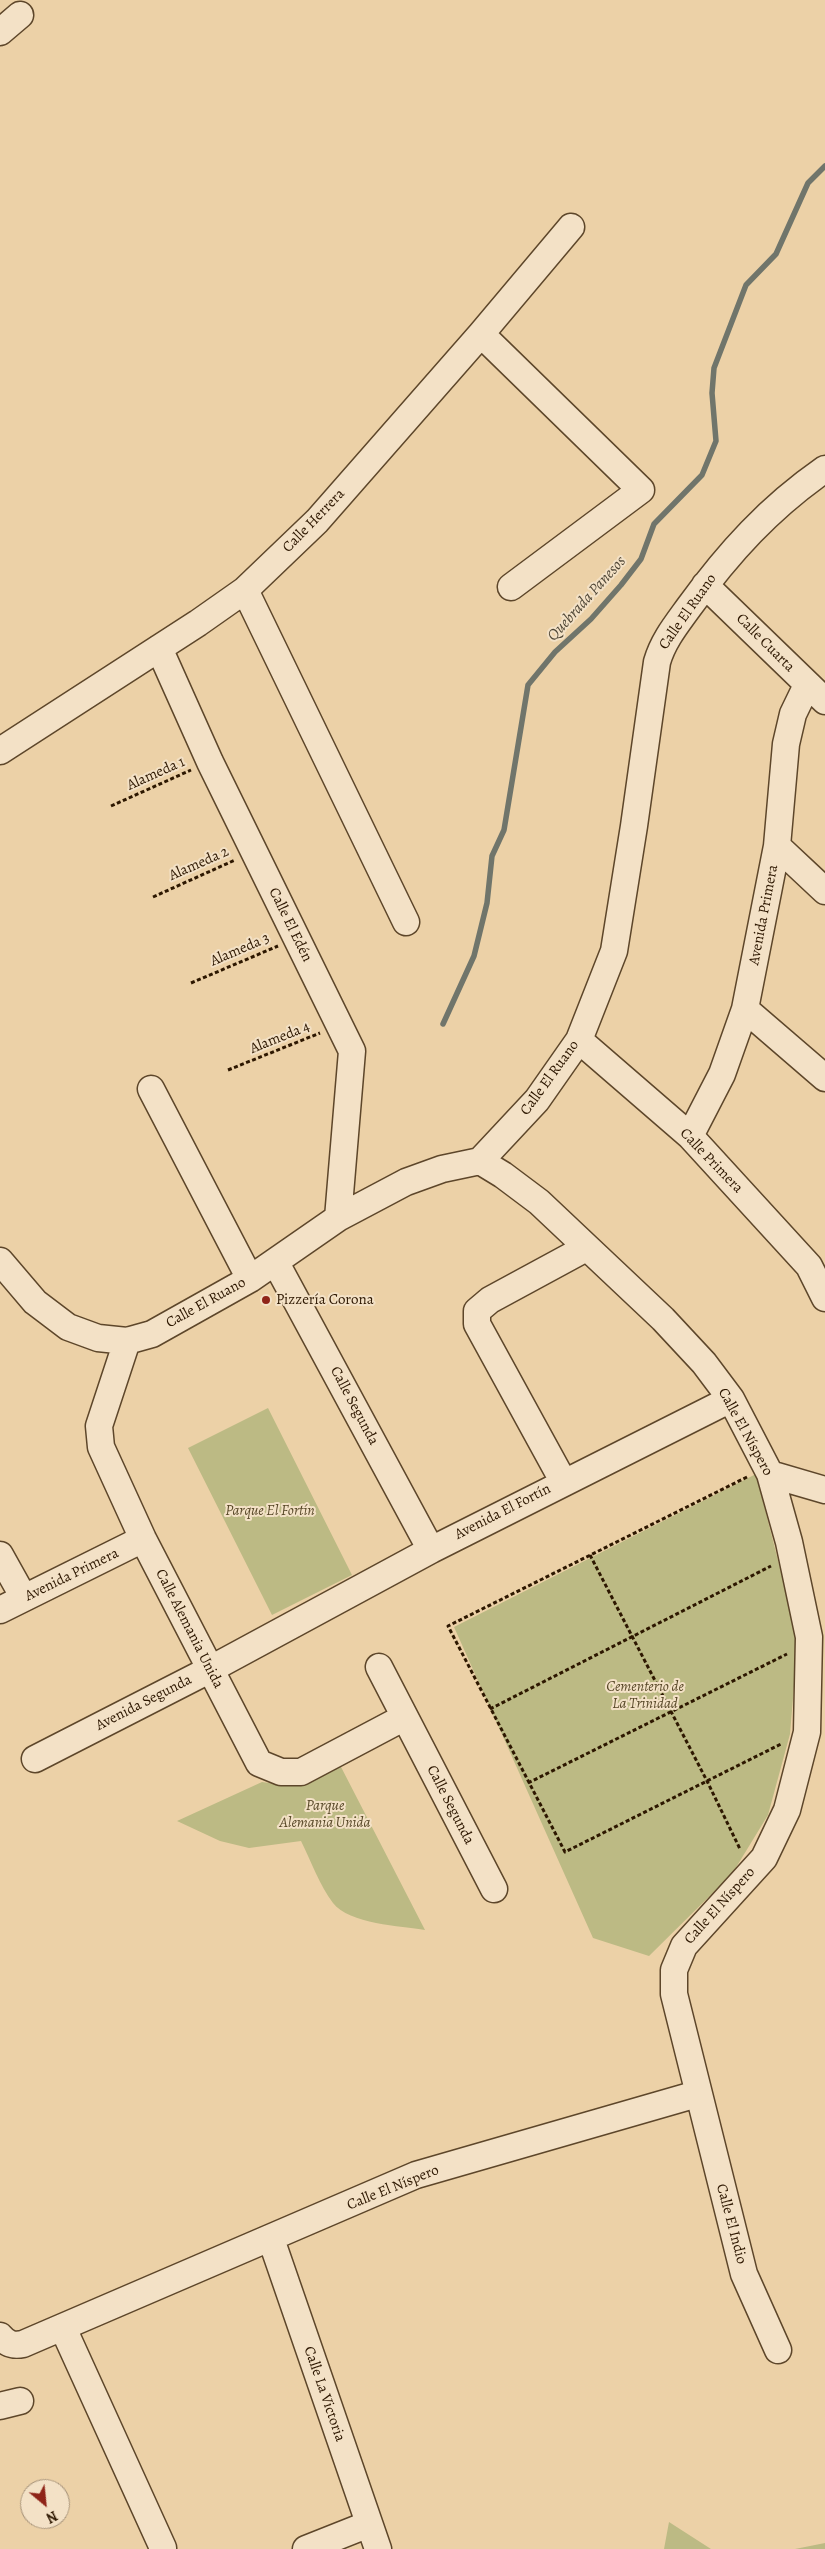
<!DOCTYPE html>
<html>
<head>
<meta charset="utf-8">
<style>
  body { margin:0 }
  #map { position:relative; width:825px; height:2549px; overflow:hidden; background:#ecd1a7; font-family:Alegreya,serif }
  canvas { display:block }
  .north { position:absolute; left:20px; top:2479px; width:50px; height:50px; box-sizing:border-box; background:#f3e1c6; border:1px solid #a49077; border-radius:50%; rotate:152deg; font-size:14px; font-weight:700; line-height:20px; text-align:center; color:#2d1700 }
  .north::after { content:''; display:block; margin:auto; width:18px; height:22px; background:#8f2418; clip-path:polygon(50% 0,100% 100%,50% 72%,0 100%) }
</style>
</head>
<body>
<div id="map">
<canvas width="825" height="2549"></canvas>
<div class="north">N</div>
</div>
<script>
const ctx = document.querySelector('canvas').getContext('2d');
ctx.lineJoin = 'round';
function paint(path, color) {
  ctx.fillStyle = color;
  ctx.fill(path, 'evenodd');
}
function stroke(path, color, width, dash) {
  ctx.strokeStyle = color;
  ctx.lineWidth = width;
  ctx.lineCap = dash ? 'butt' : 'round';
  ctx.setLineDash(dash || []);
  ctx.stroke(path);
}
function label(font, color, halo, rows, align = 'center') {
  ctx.font = font + ' Alegreya,serif';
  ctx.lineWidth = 4;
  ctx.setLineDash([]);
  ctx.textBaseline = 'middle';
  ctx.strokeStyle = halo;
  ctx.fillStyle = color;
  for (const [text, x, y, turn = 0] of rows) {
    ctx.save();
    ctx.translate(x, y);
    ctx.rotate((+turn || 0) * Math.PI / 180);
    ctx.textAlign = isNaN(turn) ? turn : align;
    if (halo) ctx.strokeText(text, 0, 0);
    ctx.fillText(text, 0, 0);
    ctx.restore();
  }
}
paint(new Path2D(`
  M268 1408 352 1575 272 1615 188 1448Z
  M756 1474 798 1639 790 1734 768 1815 732 1874 649 1956 593 1938 454 1627Z
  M340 1765 425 1930C401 1926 349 1924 333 1903 320 1886 311 1861 301 1841L249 1848 220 1841 177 1821 262 1782 284 1785 299 1784Z
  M669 2522 711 2549H664Z
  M825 2543V2549H795Z`), '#bcba84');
stroke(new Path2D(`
  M443 1024 474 956 487 903 492 856 504 830 528 685 555 652 591 619 621 585 641 559 654 524 702 475 716 441 712 393 714 368 746 285 776 254 808 183 825 166`), '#70756b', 5.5);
const minor = new Path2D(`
  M0 32 20 15
  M481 334 641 490 511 587
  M705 585 825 701
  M245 590 406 922
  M159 648 210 762 352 1051 338 1218
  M0 751 198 623 245 590 317 521 481 334 571 227
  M777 846 825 891
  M745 1009 825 1078
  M579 1040 690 1136 809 1266 825 1298
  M151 1089 250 1279
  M690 1136 722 1074 745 1009 777 846 786 744 793 714 807 685
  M480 1161 503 1175 539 1202 663 1319 704 1363 731 1399 770 1474 789 1542 809 1637 807 1732 787 1810 764 1858 684 1946 674 1970V1994L744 2274 778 2350
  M0 1261 35 1302 68 1327 98 1338 127 1341 152 1334 250 1279 338 1218 406 1182 442 1169 480 1161 537 1100 579 1040 614 951 634 826 657 662C663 641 676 625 689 607 729 552 769 508 825 469
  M276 1263 431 1550
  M127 1341 99 1426 101 1447 143 1539 259 1763 281 1772H301L405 1717
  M770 1474 825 1490
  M563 1481 477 1324V1311L490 1300 586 1248
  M0 1555 24 1598
  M0 1610 143 1539
  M379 1667 494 1889
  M35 1759 209 1670 431 1550 731 1399
  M271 2239 378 2549
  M63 2328 163 2548
  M0 2336C7 2344 13 2346 23 2344L416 2175 697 2094
  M0 2406 20 2401
  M306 2549 369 2524`);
stroke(minor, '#5d462a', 29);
stroke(new Path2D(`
  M111 806 191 770
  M153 897 235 860
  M191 983 278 946
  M228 1070 320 1033
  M747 1477 448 1626 565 1852 781 1744
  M590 1555 707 1781 740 1849
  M490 1709 771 1566
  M528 1783 787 1654`), '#2d1700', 3, [4, 2.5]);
stroke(minor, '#f3e1c6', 26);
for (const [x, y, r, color] of [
  [266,1300,5,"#8f2418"]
]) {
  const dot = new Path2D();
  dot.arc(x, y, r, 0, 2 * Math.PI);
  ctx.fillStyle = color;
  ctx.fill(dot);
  stroke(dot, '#f3e1c6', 2);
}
label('15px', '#2d1700', '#f3e1c6', [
  ["Calle Herrera",314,521,-46],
  ["Calle El Ruano",688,612,-55],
  ["Calle Cuarta",765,643,45],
  ["Alameda 1",156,774,-24],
  ["Alameda 2",199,864,-24],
  ["Avenida Primera",764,915,-79],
  ["Calle El Edén",290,925,64],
  ["Alameda 3",240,950,-23],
  ["Alameda 4",280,1038,-22],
  ["Calle El Ruano",550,1078,-54],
  ["Calle Primera",711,1161,46],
  ["Calle El Ruano",206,1303,-29],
  ["Calle Segunda",354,1406,62],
  ["Calle El Níspero",745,1432,61],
  ["Avenida El Fortín",503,1512,-27],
  ["Avenida Primera",72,1575,-26],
  ["Calle Alemania Unida",189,1629,63],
  ["Avenida Segunda",144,1703,-27],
  ["Calle Segunda",450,1805,63],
  ["Calle El Níspero",720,1906,-48],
  ["Calle El Níspero",393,2188,-22],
  ["Calle El Indio",731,2224,75],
  ["Calle La Victoria",324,2394,71]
]);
label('15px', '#2d1700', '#f3e1c6', [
  ["Pizzería Corona",276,1300]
], 'left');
label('italic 15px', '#584828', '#f3e1c6', [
  ["Parque El Fortín",270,1511],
  ["Cementerio de",645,1687],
  ["La Trinidad",645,1704],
  ["Parque",325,1806],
  ["Alemania Unida",325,1823]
]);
label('italic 16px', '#4f4636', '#f3e1c6', [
  ["Quebrada Panesos",587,599,-48]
]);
</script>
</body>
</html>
